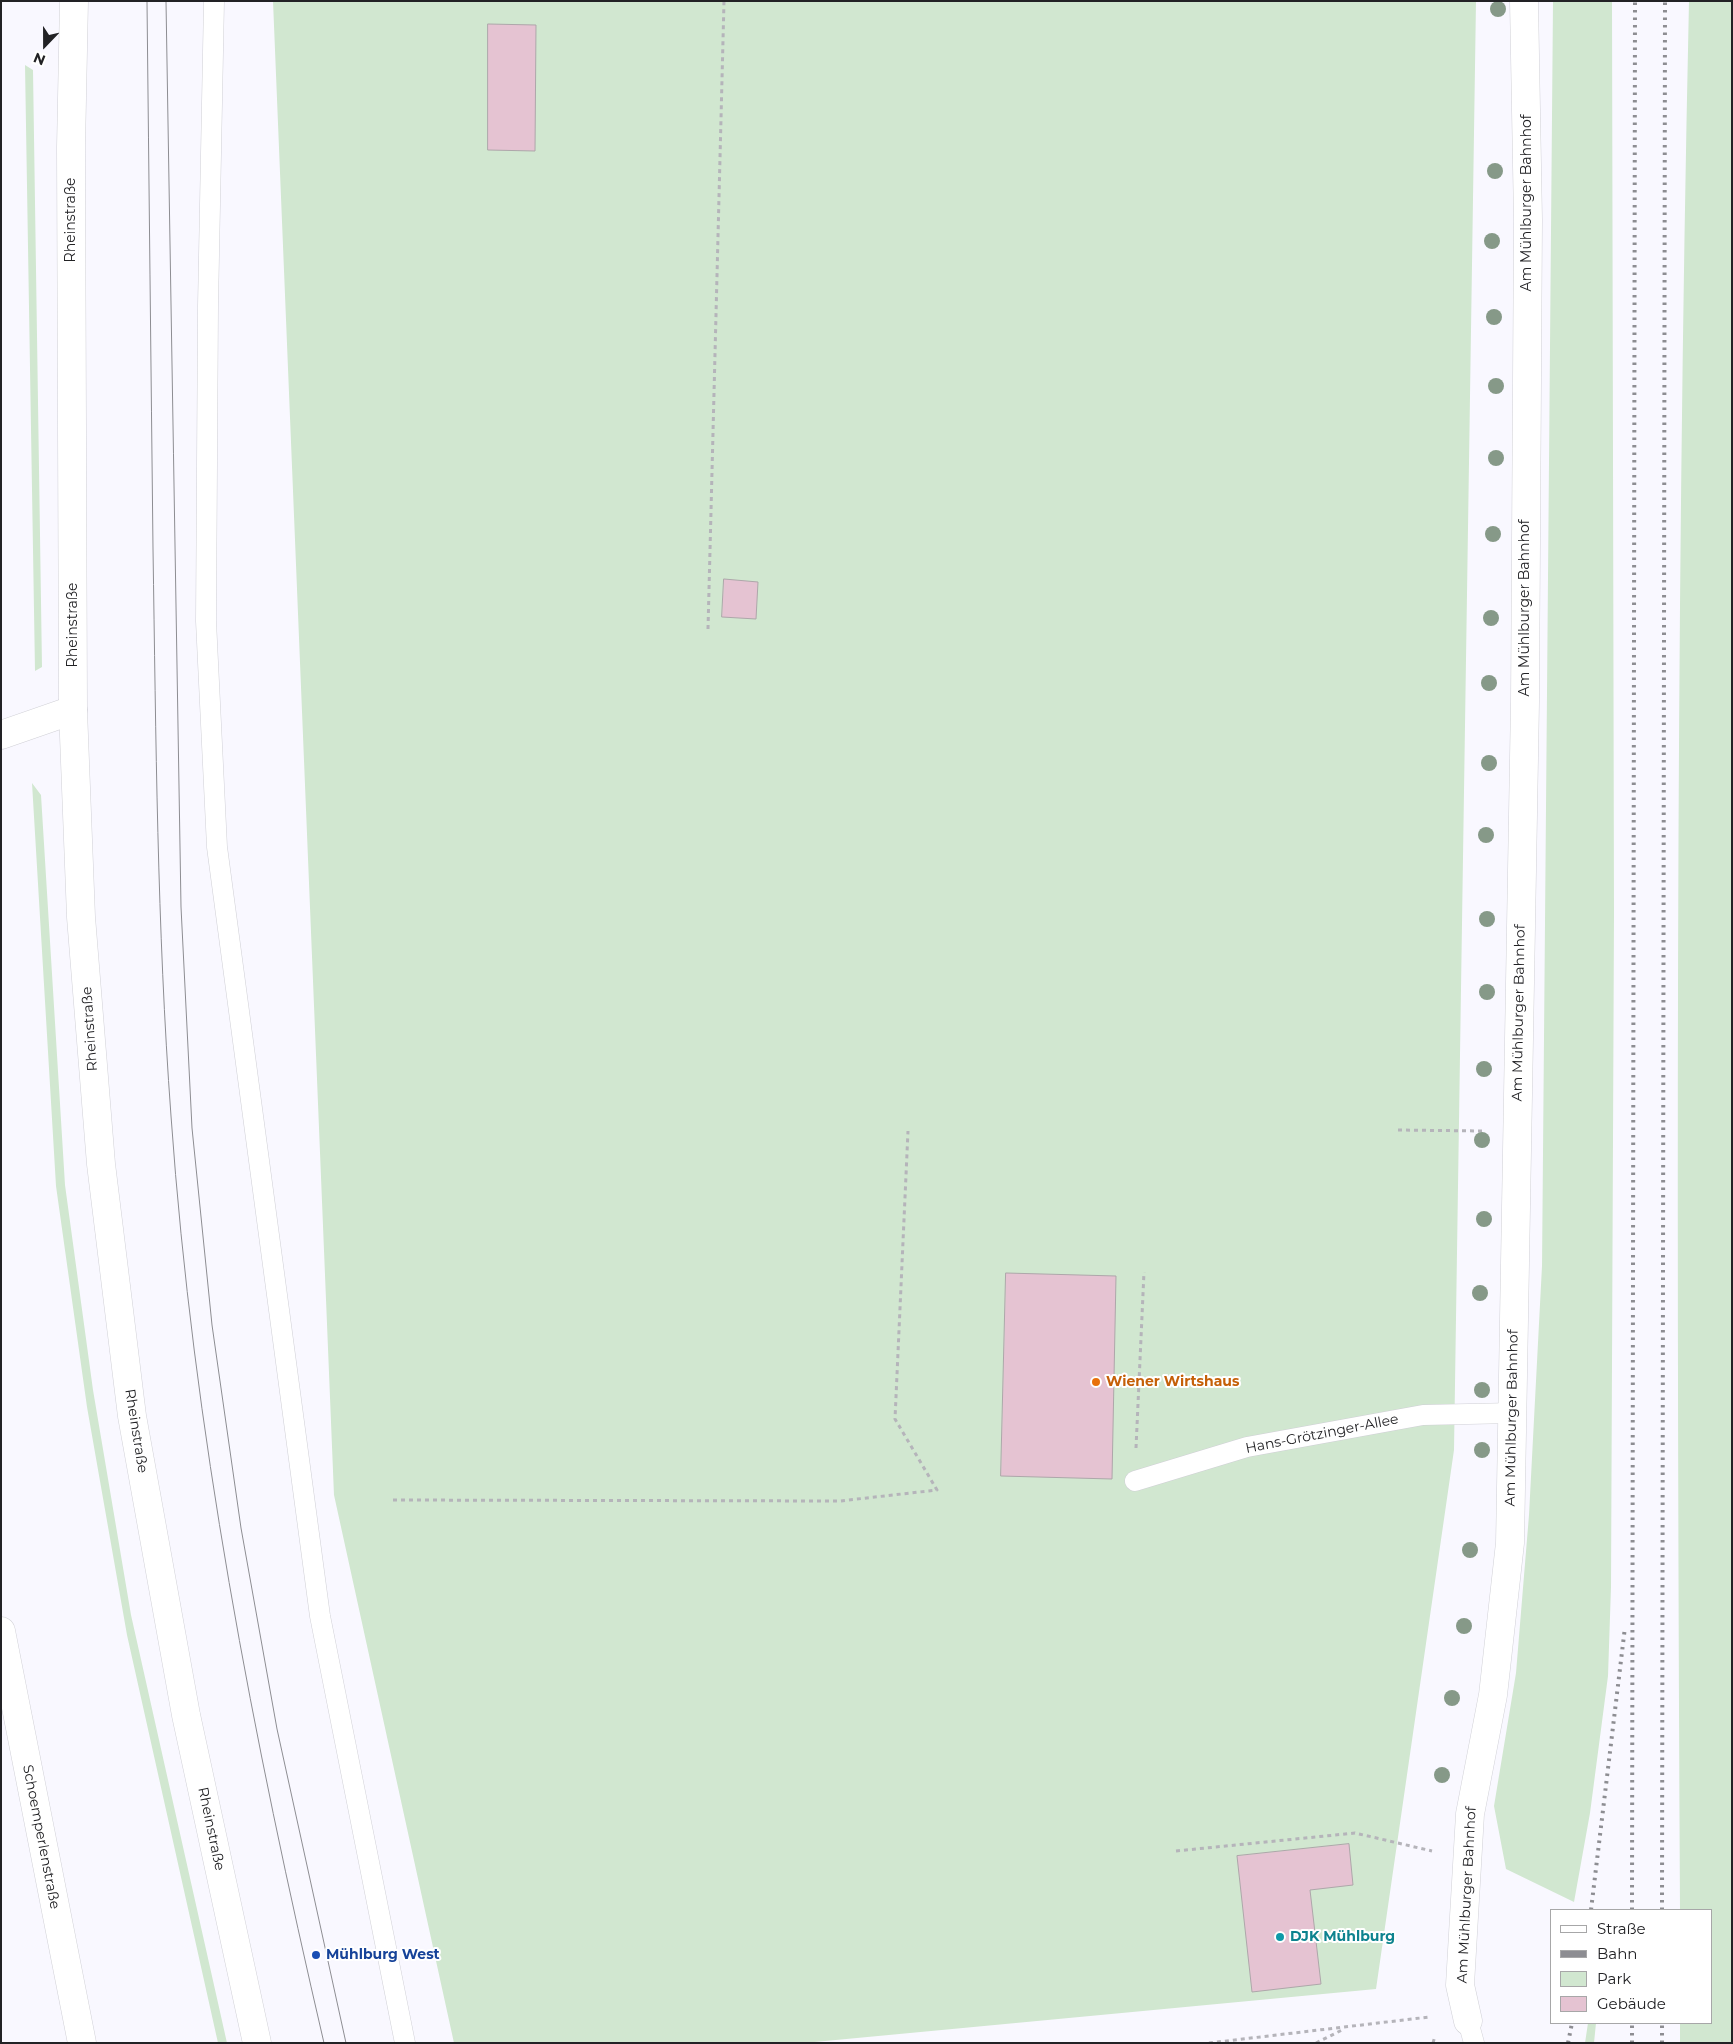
<!DOCTYPE html>
<html>
<head>
<meta charset="utf-8">
<style>
  body { margin:0 }
  #map { position:relative; width:1733px; height:2044px; overflow:hidden; background:#f9f8ff; font-family:Montserrat,sans-serif }
  canvas { display:block }
  .frame { position:absolute; inset:0; border:2px solid #222225; pointer-events:none }
  .legend { position:absolute; left:1550px; top:1909px; width:162px; height:115px; box-sizing:border-box; background:#fff; border:1px solid #a7a7a8; margin:0; padding:6px 9px; list-style:none; font-size:15px; color:#222225 }
  .legend li { display:flex; align-items:center; gap:10px; height:25px }
  .legend b { width:25px; border:1px solid #a7a7a8 }
  .north { position:absolute; left:20px; top:20px; width:50px; height:50px; -webkit-text-stroke:4px #fff; paint-order:stroke; rotate:202deg; font-size:14px; font-weight:700; line-height:20px; text-align:center; color:#222225 }
  .north::after { content:''; display:block; margin:auto; width:18px; height:22px; background:#222225; clip-path:polygon(50% 0,100% 100%,50% 72%,0 100%) }
</style>
</head>
<body>
<div id="map">
<canvas width="1733" height="2044"></canvas>
<div class="frame"></div>
<ul class="legend">
<li><b style="height:6px;background:#fff"></b>Straße</li>
<li><b style="height:6px;background:#8d8d92"></b>Bahn</li>
<li><b style="height:14px;background:#d1e7d0"></b>Park</li>
<li><b style="height:14px;background:#e5c3d2"></b>Gebäude</li>
</ul>
<div class="north">N</div>
</div>
<script>
const ctx = document.querySelector('canvas').getContext('2d');
ctx.lineJoin = 'round';
function paint(path, color) {
  ctx.fillStyle = color;
  ctx.fill(path, 'evenodd');
}
function stroke(path, color, width, dash) {
  ctx.strokeStyle = color;
  ctx.lineWidth = width;
  ctx.lineCap = dash ? 'butt' : 'round';
  ctx.setLineDash(dash || []);
  ctx.stroke(path);
}
function label(font, color, halo, rows, align = 'center') {
  ctx.font = font + ' Montserrat,sans-serif';
  ctx.lineWidth = 4;
  ctx.setLineDash([]);
  ctx.textBaseline = 'middle';
  ctx.strokeStyle = halo;
  ctx.fillStyle = color;
  for (const [text, x, y, turn = 0] of rows) {
    ctx.save();
    ctx.translate(x, y);
    ctx.rotate((+turn || 0) * Math.PI / 180);
    ctx.textAlign = isNaN(turn) ? turn : align;
    if (halo) ctx.strokeText(text, 0, 0);
    ctx.fillText(text, 0, 0);
    ctx.restore();
  }
}
paint(new Path2D(`
  M273 1H1476L1454 1450 1376 1989 804 2043H454L334 1495Z
  M1553 1H1612L1614 913 1611 1587 1608 1676 1590 1813 1574 1902 1506 1869 1494 1806 1516 1673 1529 1515 1542 1266Z
  M1689 1H1732V2043H1680V2023H1712V1910H1680C1677 1274 1675 637 1689 1Z
  M25 65 33 70 42 667 35 671Z
  M32 783 41 795 65 1185 93 1390 131 1615 227 2043H218L127 1635 87 1407 56 1186Z
  M1588 2023H1596L1594 2043H1585Z`), '#d1e7d0');
const building = new Path2D(`
  M488 24 536 25 535 151 488 150Z
  M724 579 758 582 756 619 722 617Z
  M1006 1273 1116 1276 1112 1479 1001 1476Z
  M1349 1844 1353 1885 1310 1890 1321 1984 1252 1992 1237 1856Z`);
paint(building, '#e5c3d2');
stroke(building, '#aea7aa', 1);
const lane = new Path2D(`
  M214 1 208 306 206 621 217 847 320 1616 405 2043
  M1135 1481 1247 1447 1423 1415 1513 1413
  M1468 2021 1474 2043`);
const street = new Path2D(`
  M1 735 73 710
  M1 1631 82 2043
  M1468 2021 1460 1985 1470 1814 1493 1695 1510 1543 1525 702 1528 220 1524 1`);
const secondary = new Path2D(`
  M74 1 71 147 73 710 81 917 101 1164 132 1416 186 1715 257 2043`);
stroke(lane, '#d0d0d6', 21);
stroke(street, '#d0d0d6', 29);
stroke(secondary, '#d0d0d6', 29);
stroke(new Path2D(`
  M708 629 724 1
  M1398 1130 1482 1131
  M1136 1448 1144 1272
  M393 1500 840 1501 937 1490 895 1419 908 1131
  M1176 1851 1355 1833 1432 1851
  M1209 2043 1429 2017
  M1316 2043 1344 2029
  M1433 2043 1435 2036`), '#b5b4ba', 3, [4, 4]);
stroke(lane, '#fff', 20);
stroke(street, '#fff', 28);
stroke(secondary, '#fff', 28);
stroke(new Path2D(`
  M147 1C149 184 151 366 153 549 156 738 157 927 171 1116 193 1429 253 1738 324 2043
  M166 1 181 907 192 1128 212 1325 241 1528 277 1729 346 2043`), '#8d8d92', 1);
stroke(new Path2D(`
  M1591 1910 1625 1627
  M1632 1910 1635 1
  M1662 1910 1665 1
  M1568 2043 1572 2023
  M1632 2043V2023
  M1662 2043V2023`), '#8d8d92', 4, [2.5, 5]);
ctx.fillStyle = '#869988';
for (const [x, y] of [
  [1498,9],
  [1495,171],
  [1492,241],
  [1494,317],
  [1496,386],
  [1496,458],
  [1493,534],
  [1491,618],
  [1489,683],
  [1489,763],
  [1486,835],
  [1487,919],
  [1487,992],
  [1484,1069],
  [1482,1140],
  [1484,1219],
  [1480,1293],
  [1482,1390],
  [1482,1450],
  [1470,1550],
  [1464,1626],
  [1452,1698],
  [1442,1775]
]) {
  ctx.beginPath();
  ctx.arc(x, y, 8, 0, 2 * Math.PI);
  ctx.fill();
}
for (const [x, y, r, color] of [
  [1096,1382,5,"#e8710a"],
  [1280,1937,5,"#0f9aa8"],
  [316,1955,5,"#1a4fb4"]
]) {
  const dot = new Path2D();
  dot.arc(x, y, r, 0, 2 * Math.PI);
  ctx.fillStyle = color;
  ctx.fill(dot);
  stroke(dot, '#fff', 2);
}
label('14px', '#222225', '#fff', [
  ["Am Mühlburger Bahnhof",1527,203,-90],
  ["Rheinstraße",71,220,-90],
  ["Am Mühlburger Bahnhof",1525,608,-90],
  ["Rheinstraße",73,625,-90],
  ["Am Mühlburger Bahnhof",1519,1013,-89],
  ["Rheinstraße",90,1029,-94],
  ["Am Mühlburger Bahnhof",1512,1418,-89],
  ["Rheinstraße",136,1431,81],
  ["Hans-Grötzinger-Allee",1322,1434,-11],
  ["Rheinstraße",211,1829,78],
  ["Schoemperlenstraße",41,1837,79],
  ["Am Mühlburger Bahnhof",1467,1895,-87]
]);
label('bold 14px', '#c56008', '#fff', [
  ["Wiener Wirtshaus",1106,1382]
], 'left');
label('bold 14px', '#0d838f', '#fff', [
  ["DJK Mühlburg",1290,1937]
], 'left');
label('bold 14px', '#164399', '#fff', [
  ["Mühlburg West",326,1955]
], 'left');
</script>
</body>
</html>
